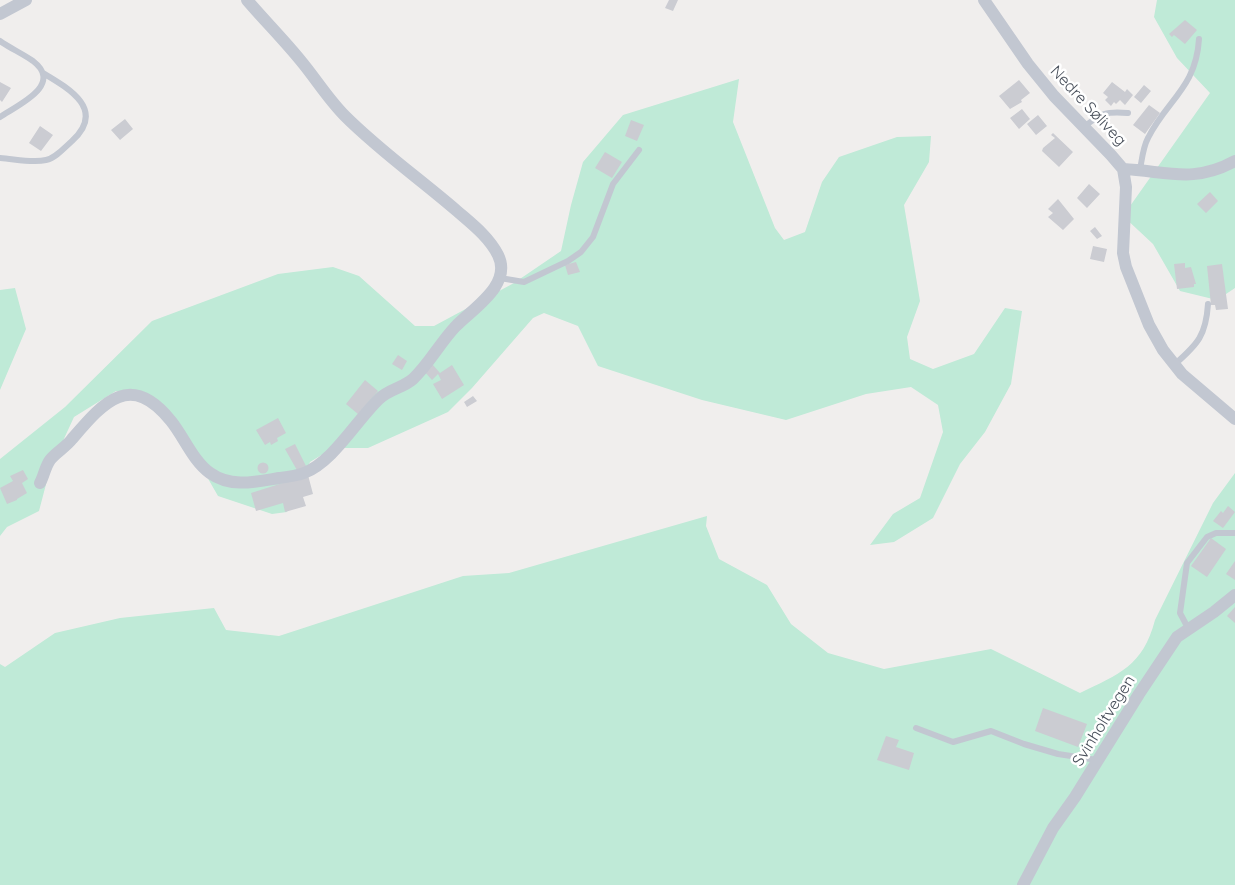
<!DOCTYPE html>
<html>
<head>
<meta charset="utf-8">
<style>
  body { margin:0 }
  canvas { display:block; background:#f0eeed }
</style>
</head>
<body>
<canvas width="1235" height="885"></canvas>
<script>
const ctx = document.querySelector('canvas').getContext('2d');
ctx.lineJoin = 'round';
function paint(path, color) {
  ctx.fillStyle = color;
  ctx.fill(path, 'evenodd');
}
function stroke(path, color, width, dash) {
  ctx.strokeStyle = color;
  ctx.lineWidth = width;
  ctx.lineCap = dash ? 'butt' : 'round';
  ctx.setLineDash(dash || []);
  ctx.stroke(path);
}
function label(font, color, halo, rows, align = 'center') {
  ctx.font = font + ' Quicksand,sans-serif';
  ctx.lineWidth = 5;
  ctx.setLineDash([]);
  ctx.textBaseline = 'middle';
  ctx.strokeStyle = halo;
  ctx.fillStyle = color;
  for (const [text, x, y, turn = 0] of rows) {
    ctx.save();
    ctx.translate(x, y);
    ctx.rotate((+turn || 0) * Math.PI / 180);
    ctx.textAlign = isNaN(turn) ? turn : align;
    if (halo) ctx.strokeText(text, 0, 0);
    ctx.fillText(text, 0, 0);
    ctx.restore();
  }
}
paint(new Path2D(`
  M1157 0H1235V288L1217 300 1180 291 1153 244 1123 216 1210 93 1177 58 1154 17Z
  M739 79 733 122 775 228 784 240 805 232 822 182 839 157 897 137 931 136 929 162 904 205 920 301 907 337 910 359 933 369 974 354 1005 308 1022 311 1011 384 985 432 960 464 933 518 894 542 870 545 893 514 920 498 943 432 938 405 911 387 866 394 786 420 702 400 598 366 578 326 544 313 533 318 472 388 448 412 368 448H333L310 462 287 512 272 514 218 496 191 449 146 394 116 391 74 417 50 469 39 511 7 527 0 536V459L65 407 152 321 278 274 333 267 359 276 415 326H434L514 283 561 251 571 205 583 162 623 115Z
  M15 288 26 329 0 390V290Z
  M1235 473V885H0V664L5 667 55 633 120 618 214 608 226 630 279 636 463 576 509 573 707 516 706 526 719 559 767 585 791 624 828 653 884 669 991 649 1080 693C1119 674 1143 666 1155 620L1213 503Z`), '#bfead7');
paint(new Path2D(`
  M669 0H678L673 11 665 8Z
  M1185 20 1197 30 1185 44 1174 35 1172 37 1169 34Z
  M1019 80 1030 93 1021 100 1022 102 1010 109 999 96Z
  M0 82 11 88 2 102 0 100Z
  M1112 82 1125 92 1127 89 1133 95 1125 105 1120 100 1116 104 1114 102 1111 106 1105 100 1108 97 1103 93Z
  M1144 85 1151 91 1141 103 1134 97Z
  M1149 105 1160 113 1145 134 1133 125Z
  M1022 109 1030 119 1019 129 1010 118Z
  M1038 115 1047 126 1036 135 1027 124Z
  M125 119 133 129 120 140 111 130Z
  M631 120 644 125 637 141 625 136Z
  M40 126 53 135 41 151 29 143Z
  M1053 133 1073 152 1059 167 1042 151 1043 148 1055 138 1051 135Z
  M605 152 622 162 612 178 595 168Z
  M1089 184 1100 194 1087 208 1077 198Z
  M1210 192 1218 201 1206 213 1197 204Z
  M1058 199 1074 219 1063 230 1048 217 1053 213 1048 209Z
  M1095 227 1102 236 1097 239 1090 231Z
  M1093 246 1107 249 1104 262 1090 259Z
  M576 262 580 272 568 275 565 265Z
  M1185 263V268L1191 267 1196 284H1194V287L1177 289 1174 264Z
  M1222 264 1228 309 1216 310 1215 305H1211L1207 266Z
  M398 355 407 361 402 370 392 364Z
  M432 364 440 373 452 365 464 385 442 399 433 384 441 380 438 374 432 380 424 371Z
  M365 380 378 391 358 414 346 404Z
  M473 396 477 401 467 407 464 402Z
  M278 418 286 433 277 438 278 441 271 445 270 442 265 445 256 430Z
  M295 444 307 468 298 472 285 449Z
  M257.5 468a5.5 5.5 0 1 1 11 0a5.5 5.5 0 1 1-11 0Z
  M23 470 28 479 22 483 27 493 17 499V500L7 504 0 488 13 481 10 476Z
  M308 475 313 494 303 497 306 506 285 512 283 503 256 511 251 493Z
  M1228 506 1235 512 1223 528 1213 521 1221 511 1223 513Z
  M1211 538 1226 549 1207 577 1191 566Z
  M1235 561V580L1226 574Z
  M1235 607V623L1227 616Z
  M1043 708 1087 724 1078 747 1035 731Z
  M886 736 899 740 896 747 914 753 909 770 877 760Z`), '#cbccd2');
stroke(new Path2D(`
  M0 41C10 48 23 54 33 61 64 85 18 105 0 117
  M1084 127C1101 113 1106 111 1128 113
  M0 158C15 159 32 163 46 160 56 158 65 147 72 141 106 110 70 89 43 73
  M1140 170C1142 159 1143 147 1148 138 1167 100 1196 88 1199 39
  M500 278 524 282 568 261 581 252 593 237 613 184 639 150
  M1175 364C1198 344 1206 335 1208 304
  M1188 628 1180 613 1187 563 1207 537 1216 533H1235
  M916 728 953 742 991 731 1024 744 1058 754 1097 760`), '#c2c7d1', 6);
stroke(new Path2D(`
  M984 0 1028 64 1054 96 1111 155 1123 169 1126 187 1123 253 1126 267 1149 325 1163 350 1182 374 1235 419
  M0 14 26 0
  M1123 169C1167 171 1193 184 1235 161
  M40 483C44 476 45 467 50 460 55 453 66 447 72 439 103 403 130 370 171 421 184 437 193 461 210 473 231 488 255 482 279 478 287 477 296 476 304 473 333 462 356 421 379 399 389 389 403 388 413 379 429 364 440 343 455 327 472 309 513 285 498 255 489 237 472 224 457 211 420 179 380 151 345 116 328 99 316 79 301 61 284 40 265 21 247 0
  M1023 885 1053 828 1075 797 1139 694 1177 637 1214 612 1235 595`), '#c2c7d1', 12);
label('16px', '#474e59', '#fff', [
  ["Nedre Søliveg",1088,106,47],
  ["Svinholtvegen",1104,721,-58]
]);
</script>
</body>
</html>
